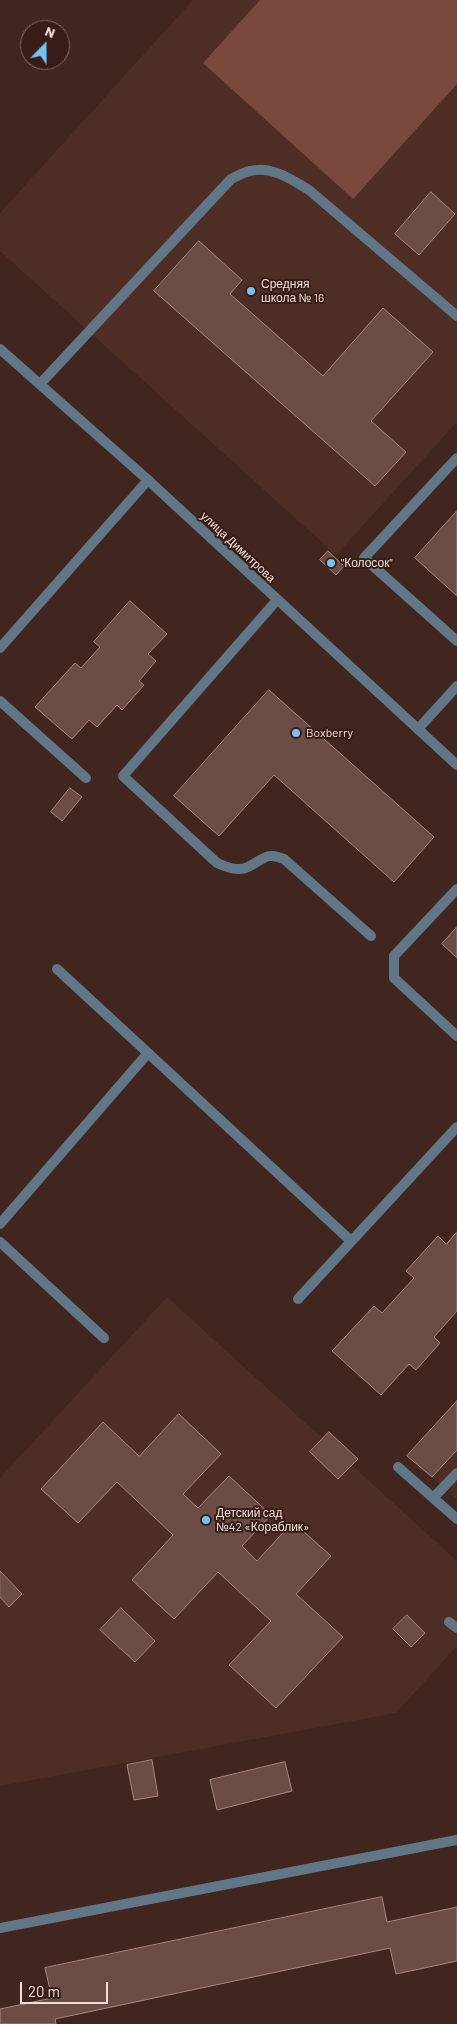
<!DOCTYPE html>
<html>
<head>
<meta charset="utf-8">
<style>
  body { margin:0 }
  #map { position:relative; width:457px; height:2024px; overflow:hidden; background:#412620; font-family:Barlow,sans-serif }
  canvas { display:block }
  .north { position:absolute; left:20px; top:20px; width:50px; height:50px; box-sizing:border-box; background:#371d16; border:1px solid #816a64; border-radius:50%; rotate:22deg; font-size:14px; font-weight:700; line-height:20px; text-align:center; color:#f1deda }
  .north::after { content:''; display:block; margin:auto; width:18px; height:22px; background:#76c0f6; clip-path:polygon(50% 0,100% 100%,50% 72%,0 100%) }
  .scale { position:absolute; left:20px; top:1982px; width:88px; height:22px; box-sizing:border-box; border:2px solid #f1deda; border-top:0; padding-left:6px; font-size:15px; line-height:18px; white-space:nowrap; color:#f1deda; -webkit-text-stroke:4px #371d16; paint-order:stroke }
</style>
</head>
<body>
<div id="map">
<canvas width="457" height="2024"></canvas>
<div class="north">N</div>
<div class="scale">20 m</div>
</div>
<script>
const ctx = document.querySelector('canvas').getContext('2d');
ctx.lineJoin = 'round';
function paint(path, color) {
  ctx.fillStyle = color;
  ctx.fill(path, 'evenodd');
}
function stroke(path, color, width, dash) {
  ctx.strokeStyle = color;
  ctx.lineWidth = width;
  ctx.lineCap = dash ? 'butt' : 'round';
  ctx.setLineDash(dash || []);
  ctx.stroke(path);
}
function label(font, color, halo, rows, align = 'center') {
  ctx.font = font + ' Barlow,sans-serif';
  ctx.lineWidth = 4;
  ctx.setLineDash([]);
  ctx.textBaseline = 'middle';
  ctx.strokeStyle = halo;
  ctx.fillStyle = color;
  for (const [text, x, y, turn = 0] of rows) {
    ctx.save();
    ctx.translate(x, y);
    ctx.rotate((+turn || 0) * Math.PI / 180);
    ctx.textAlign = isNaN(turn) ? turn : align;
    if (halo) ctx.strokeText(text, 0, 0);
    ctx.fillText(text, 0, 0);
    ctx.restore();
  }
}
paint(new Path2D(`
  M193 0H457V422L336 555 0 251V213Z
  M167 1297 457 1561V1646L396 1713 0 1786V1478Z
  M457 1401V1499L407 1456Z`), '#4e2d25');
paint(new Path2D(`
  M260 0H457V84L353 199 203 63Z`), '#79493d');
const building = new Path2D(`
  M431 192 455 214 419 255 395 234Z
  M199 241 242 280 230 294 323 376 383 308 433 352 371 421 406 452 375 486 154 291Z
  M457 511V596L415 558Z
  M328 551 344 566 336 575 320 560Z
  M130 601 167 634 148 654 156 661 139 681 144 685 122 710 117 705 97 727 89 720 72 739 35 707 75 663 81 668 100 647 94 642Z
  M269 690 434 837 394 882 274 775 219 836 174 796Z
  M70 788 82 797 62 821 51 812Z
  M457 927V958L442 944Z
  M457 1232V1311L434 1337 440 1343 416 1370 409 1364 381 1395 332 1351 374 1306 382 1313 414 1278 406 1271 438 1236 446 1244Z
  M457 1401V1450L432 1477 407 1456Z
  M179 1414 221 1454 183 1494 198 1508 229 1476 271 1515 242 1546 257 1561 293 1522 331 1556 296 1594 343 1637 276 1708 229 1665 271 1621 218 1572 174 1619 132 1580 173 1535 117 1482 78 1523 41 1489 103 1422 139 1456Z
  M329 1432 358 1459 338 1479 310 1452Z
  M0 1571 22 1594 9 1607 0 1597Z
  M121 1608 155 1641 135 1662 100 1630Z
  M407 1615 425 1633 411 1647 393 1629Z
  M152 1760 158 1796 134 1800 127 1765Z
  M285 1762 292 1791 217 1810 210 1780Z
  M382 1897 387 1922 457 1907V1961L396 1974 390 1948 55 2019 56 2024H0V2009L52 1998 45 1968Z`);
paint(building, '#6b4d45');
stroke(building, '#a9877f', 1);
stroke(new Path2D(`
  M40 384 231 179C237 176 244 172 250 171 271 165 292 180 309 190L457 316
  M457 458 364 558 457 641
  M277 600 123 776 217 863C226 867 238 872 248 867 263 860 266 851 284 859L371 936
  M0 648 148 480
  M0 701 86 778
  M418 729 457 686
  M457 889 394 956V978L457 1036
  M57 969 148 1053
  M0 1224 148 1053 351 1241
  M0 1242 104 1338
  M298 1299 457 1127
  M398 1467 457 1519
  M433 1498 457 1473
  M449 1622 457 1628
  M0 1928 457 1840`), '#617687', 10);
stroke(new Path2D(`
  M0 349 148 480 457 765`), '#617687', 10);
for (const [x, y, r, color] of [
  [251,291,5,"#76c0f6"],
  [331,563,5,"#76c0f6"],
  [296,733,5,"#76c0f6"],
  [206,1520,5,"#76c0f6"]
]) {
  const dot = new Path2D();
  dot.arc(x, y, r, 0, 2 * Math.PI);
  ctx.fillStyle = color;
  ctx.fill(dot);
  stroke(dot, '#371d16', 2);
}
label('12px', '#f1deda', '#371d16', [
  ["Средняя",261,284],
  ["школа № 16",261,298],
  ["\"Колосок\"",341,563],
  ["Boxberry",306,733],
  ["Детский сад",216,1513],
  ["№42 «Кораблик»",216,1527]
], 'left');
label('12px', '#f1deda', '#371d16', [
  ["улица Димитрова",238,547,43]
]);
</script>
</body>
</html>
